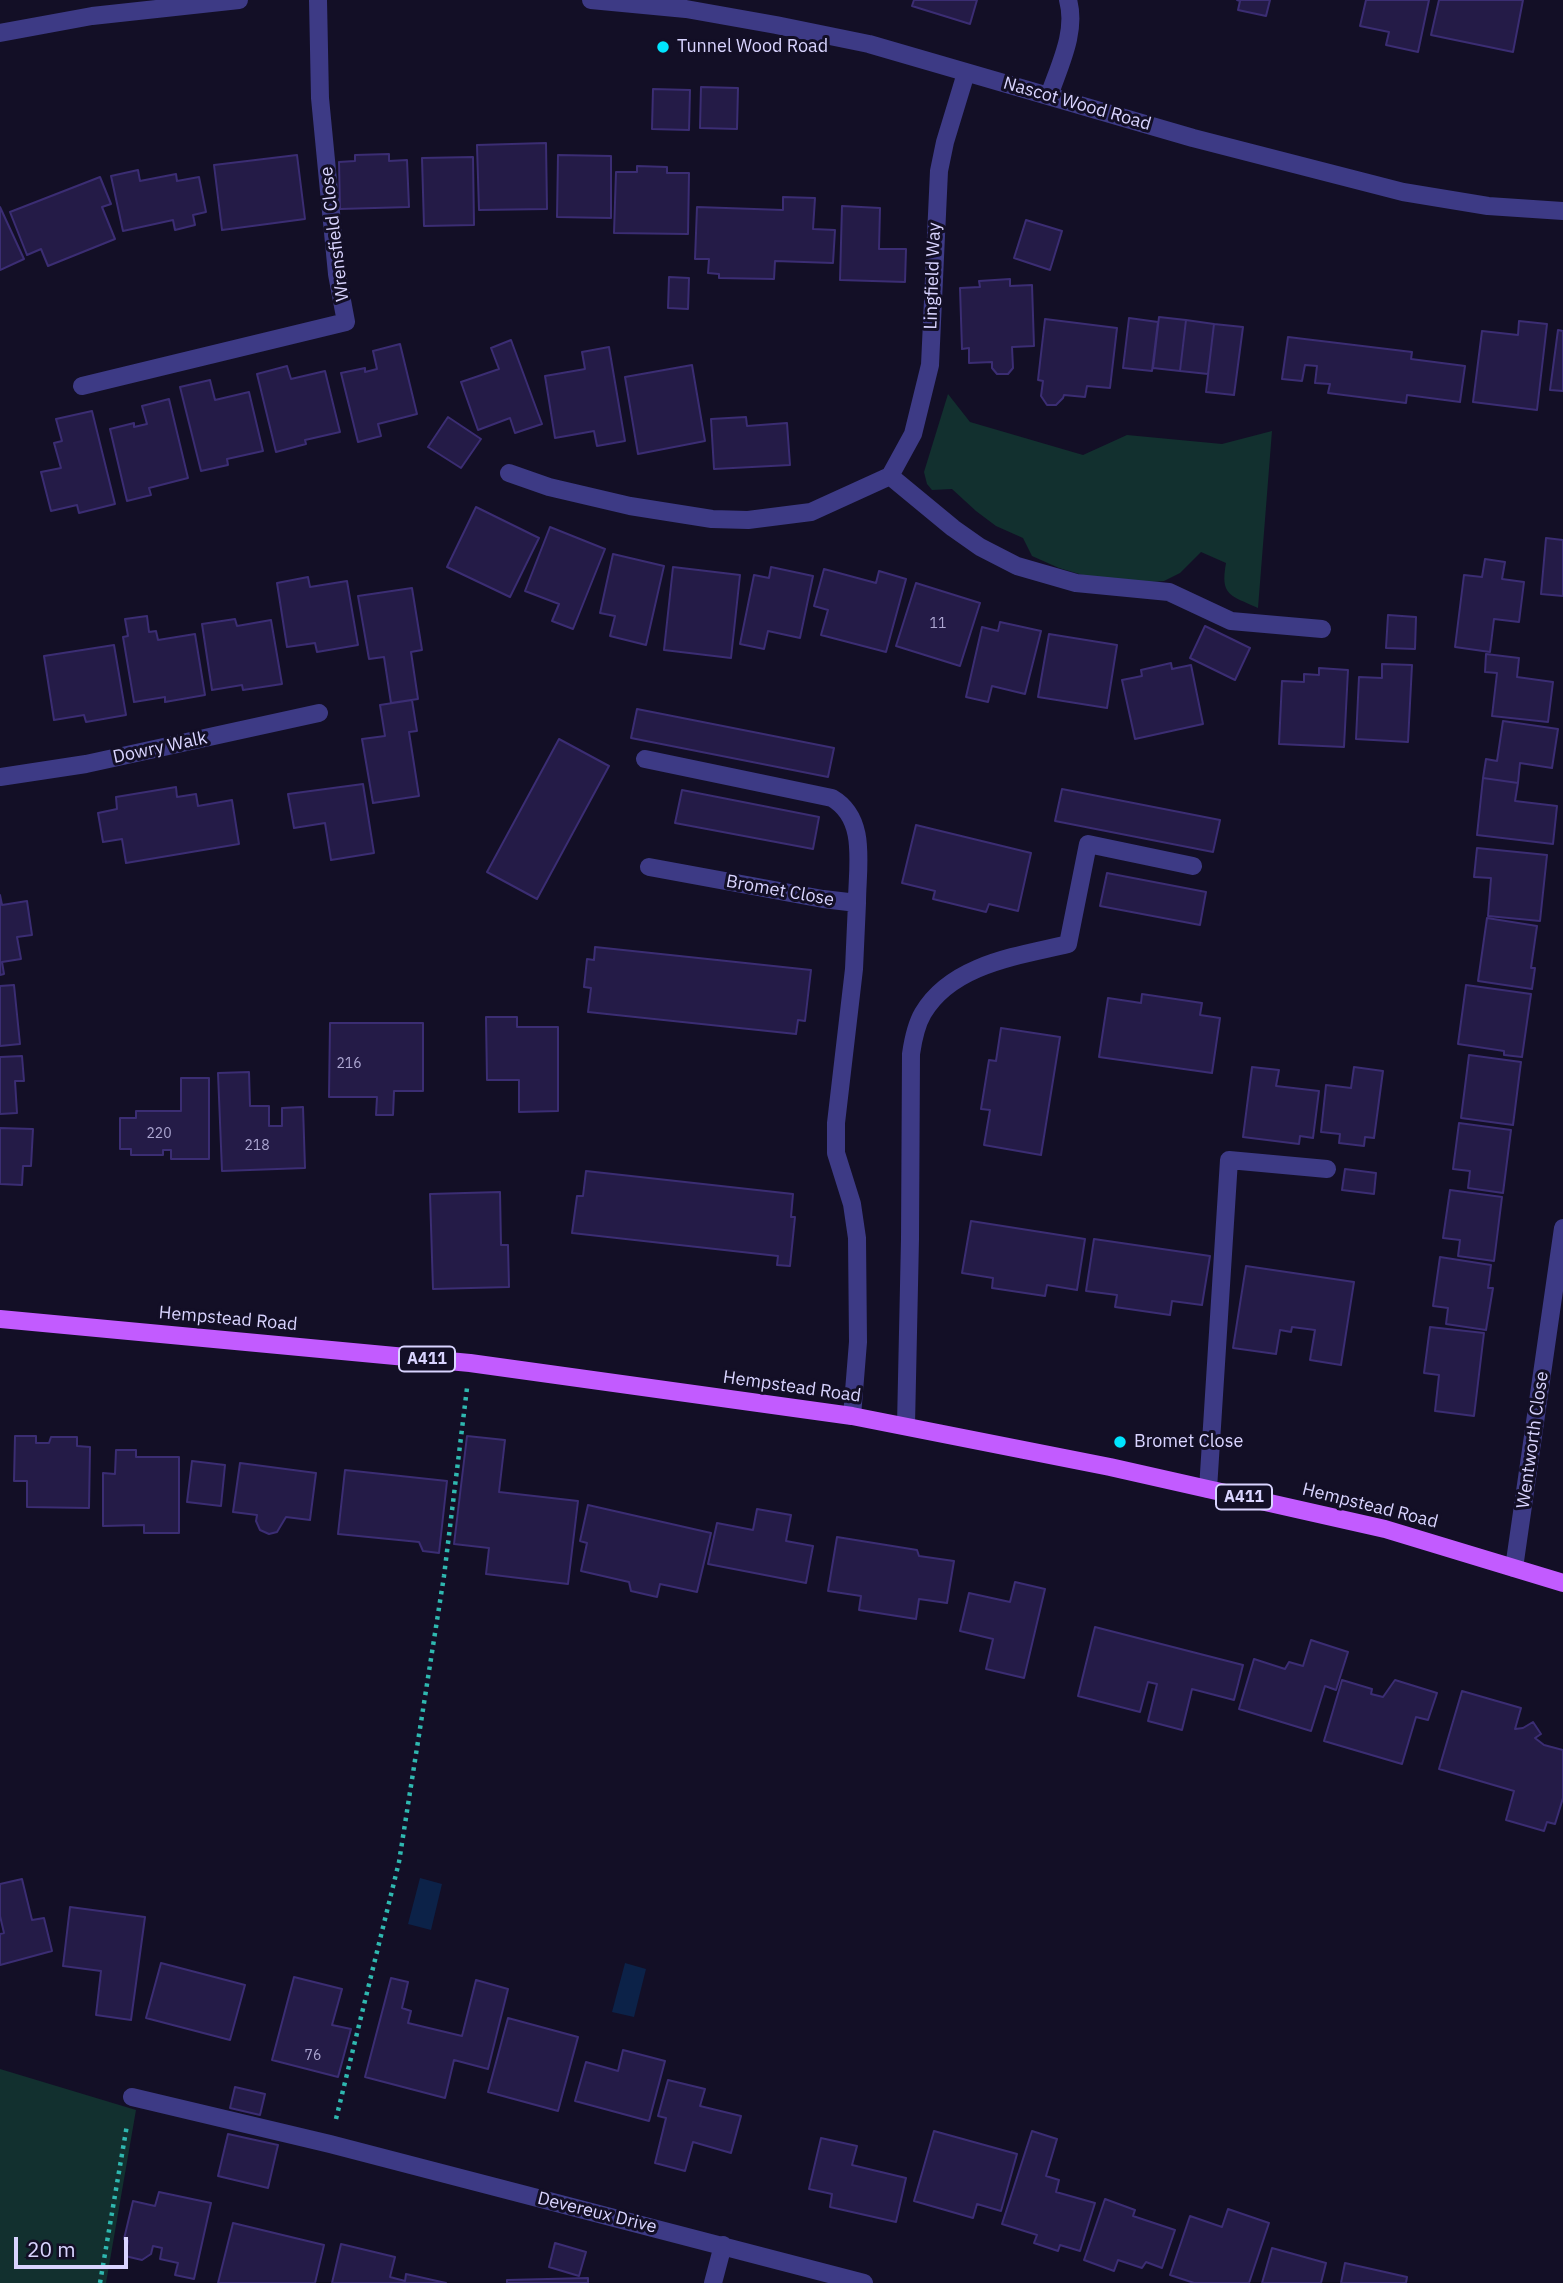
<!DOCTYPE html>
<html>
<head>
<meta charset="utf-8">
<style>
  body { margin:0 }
  #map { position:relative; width:1563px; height:2283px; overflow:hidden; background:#130f26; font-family:"IBM Plex Sans",sans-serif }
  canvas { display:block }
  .scale { position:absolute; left:14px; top:2237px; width:114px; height:32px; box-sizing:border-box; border:4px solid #d9d4ff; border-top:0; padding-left:9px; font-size:21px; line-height:24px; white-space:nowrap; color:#d9d4ff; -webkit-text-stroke:5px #130f26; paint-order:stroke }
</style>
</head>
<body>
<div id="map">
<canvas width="1563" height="2283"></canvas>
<div class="scale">20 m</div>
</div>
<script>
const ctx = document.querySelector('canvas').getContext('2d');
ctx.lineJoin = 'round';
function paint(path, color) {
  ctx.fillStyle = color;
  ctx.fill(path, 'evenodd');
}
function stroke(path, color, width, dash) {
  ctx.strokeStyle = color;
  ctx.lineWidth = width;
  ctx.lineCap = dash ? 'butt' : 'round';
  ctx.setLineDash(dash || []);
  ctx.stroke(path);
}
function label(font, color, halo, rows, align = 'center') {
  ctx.font = font + ' "IBM Plex Sans",sans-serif';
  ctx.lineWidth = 6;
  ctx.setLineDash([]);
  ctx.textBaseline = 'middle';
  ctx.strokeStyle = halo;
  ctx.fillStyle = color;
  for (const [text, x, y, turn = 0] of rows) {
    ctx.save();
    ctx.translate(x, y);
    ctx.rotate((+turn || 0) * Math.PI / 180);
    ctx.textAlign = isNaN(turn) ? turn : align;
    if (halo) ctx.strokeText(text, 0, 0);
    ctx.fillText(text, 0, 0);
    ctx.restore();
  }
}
paint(new Path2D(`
  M948 394 970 422 1083 455 1127 435 1222 444 1272 431 1258 608C1230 595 1220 596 1226 563L1201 552 1180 573 1164 581 1141 583 1096 579 1059 568 1032 556 1023 538 996 526 976 511 952 489 932 490 927 484 924 472Z
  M0 2069 136 2110 106 2283H0Z`), '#12302f');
paint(new Path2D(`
  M420 1878 442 1884 431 1930 408 1924Z
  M625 1963 646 1969 634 2017 612 2012Z`), '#0c2248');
const building = new Path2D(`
  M914 0H977L970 24 912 6Z
  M1237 0H1270L1266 16 1238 10 1240 1Z
  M1366 0H1429L1418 52 1386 45 1389 32 1360 26Z
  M1439 0H1523L1513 52 1431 35Z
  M701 87 738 88 737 129 700 128Z
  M653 89 690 90 689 130 652 129Z
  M546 143 547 209 479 210 477 145Z
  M389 154V161L407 160 409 207 340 209 339 162 355 161V155Z
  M297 155 305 219 222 230 214 165Z
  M558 155 611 156V218L557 217Z
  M473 157 474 225 424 226 422 158Z
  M637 166 667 167V173H689L688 234 614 233 616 172H637Z
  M138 170 140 181 176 174 177 181 199 177 206 212 193 215 195 225 175 230 173 220 123 231 111 176Z
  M100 177 111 204 102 207 115 239 48 266 41 249 27 255 10 212Z
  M783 197 815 198 813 229 835 230 833 263 775 261 774 279 719 278V274L708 273 709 259H695L697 207 783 210Z
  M842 206 880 208 879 249H906L905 282 840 280Z
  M0 207 24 259 0 270Z
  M1026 220 1062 231 1050 270 1014 258Z
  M669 277 689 278 688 309 668 308Z
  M1010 279V286L1032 285 1034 346 1012 347 1013 368 1008 374H997L992 368V362L969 363V348L962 349 960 288 980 287 979 281Z
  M1159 317 1186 320 1180 371 1153 368Z
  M1129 318 1158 322 1152 371 1123 368Z
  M1045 319 1117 328 1110 388 1087 386 1085 397 1064 395 1063 398 1056 405H1047L1041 396 1043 381 1038 380Z
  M1186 320 1214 324 1208 374 1180 371Z
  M1519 321 1547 324 1537 410 1473 402 1482 331 1518 335Z
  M1214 324 1243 327 1234 395 1206 392Z
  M1558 330 1563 331V391L1550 390Z
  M1288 337 1412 352 1411 359 1465 366 1460 402 1407 395 1406 403 1328 393 1330 384 1315 383 1317 366 1305 365 1302 381 1282 379Z
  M511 340 542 424 515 433 510 418 478 430 461 382 499 369 491 348Z
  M400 344 417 414 378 424 381 436 358 442 341 373 365 368V372L377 369 373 351Z
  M609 347 625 441 597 446 594 431 555 438 545 376 585 369 582 352Z
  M692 365 705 441 638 454 625 377Z
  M287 366 291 379 325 371 340 432 305 440 306 444 276 452 257 374Z
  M210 380 215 400 249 392 263 451 227 459 228 465 201 471 180 387Z
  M169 399 188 478 149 488 151 495 127 501 110 429 134 423V427L147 424 142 406Z
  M92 411 115 504 79 513 77 505 51 511 41 472 61 468 54 443 62 441 56 419Z
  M448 417 481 439 461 468 428 447Z
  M746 417 747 426 787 423 790 465 714 469 711 419Z
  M476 507 539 538 510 597 447 567Z
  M550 527 605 549 573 629 552 621 559 604 525 591Z
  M1546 538 1563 540V596L1541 594Z
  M613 554 664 566 646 645 610 636 615 616 600 613Z
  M1485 559 1505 562 1502 579 1524 582 1519 622 1494 619 1490 652 1455 647 1464 575 1482 577Z
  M673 567 740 575 731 658 664 650Z
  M771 567 813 576 800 638 768 631 764 649 740 644 754 575 769 578Z
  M824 569 876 583 879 571 906 579 886 652 821 635 828 610 814 606Z
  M308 577 310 587 347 581 358 645 317 652 315 643 287 647 277 583Z
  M916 583 980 603 960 666 896 646Z
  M412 588 422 650 411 652 418 699 391 703 384 657 369 659 358 596Z
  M1388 615 1416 617 1415 649 1386 648Z
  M147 616 149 632 156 631 158 640 195 634 205 695 165 702V697L134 702 123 637 128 636 125 619Z
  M235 619 237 626 271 620 282 684 243 690 242 685 212 690 202 624Z
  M1000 622 1041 631 1025 694 992 686 988 702 966 697 982 627 998 631Z
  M1205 626 1250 648 1235 680 1190 658Z
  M1049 634 1117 645 1107 708 1038 697Z
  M114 645 126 715 86 722 84 715 54 720 44 656Z
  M1486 654 1519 658 1517 677 1553 682 1548 722 1492 716 1497 673 1485 672Z
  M1171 663 1172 669 1191 665 1203 724 1135 739 1122 680 1142 676 1141 670Z
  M1382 664 1412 665 1408 742 1356 739 1359 677 1382 678Z
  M1319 668 1348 670 1344 747 1279 744 1282 681 1304 682V674L1319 675Z
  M412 700 417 731 409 732 419 796 373 803 362 739 385 736 380 705Z
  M637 709 834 748 828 777 631 738Z
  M1503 721 1558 729 1552 768 1520 763 1518 783 1483 778 1486 759 1497 761Z
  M559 739 609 766 537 899 487 872Z
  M1483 778 1518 783 1515 801 1557 806 1553 844 1477 835Z
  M363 784 374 853 331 860 325 823 294 828 288 794Z
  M176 787 177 797 196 794 198 806 232 800 239 844 126 863 122 839 103 842 98 813 117 809 116 797Z
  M1062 789 1220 820 1213 852 1055 821Z
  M682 790 819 817 813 849 675 823Z
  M916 825 1031 853 1018 911 989 904 986 912 933 899 935 891 902 883Z
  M1477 848 1547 855 1540 921 1488 916 1491 878 1474 877Z
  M1107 873 1206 892 1200 925 1100 906Z
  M0 895 2 905 27 901 32 935 17 937 21 959 2 962 4 974 0 975Z
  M1487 918 1537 926 1531 968H1535L1532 989 1478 981Z
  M595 947 811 970 805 1021 798 1020 796 1034 588 1012 591 988 584 987 587 959 594 960Z
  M14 985 20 1044 0 1046V986Z
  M1466 985 1531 994 1522 1057 1504 1055V1051L1458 1044Z
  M1142 994 1202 1003 1200 1015 1220 1018 1212 1073 1099 1057 1108 998 1141 1003Z
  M486 1017H517V1027H558V1111L519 1112V1080H487Z
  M330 1023H423V1091H394L393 1115H376L377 1097H329Z
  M1001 1028 1060 1037 1041 1155 984 1145 990 1110 981 1109 989 1060 996 1061Z
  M1469 1055 1521 1062 1513 1125 1461 1118Z
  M22 1056 24 1081H15L17 1113 0 1114V1057Z
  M1252 1067 1279 1070 1276 1086 1319 1091 1313 1138 1300 1136 1299 1144 1243 1137Z
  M1354 1067 1383 1071 1374 1138 1365 1137 1364 1146 1339 1143 1340 1134 1321 1132 1326 1085 1351 1088Z
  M249 1072 250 1106H269V1126H282V1108L303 1107 305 1168 222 1171 218 1073Z
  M181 1078H209V1159H171V1150H163V1155H131V1149H120V1118H136V1111H181Z
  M1459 1123 1511 1130 1503 1193 1468 1188 1470 1171 1453 1169Z
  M0 1128 33 1129 31 1166H23L22 1185 0 1184Z
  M1345 1169 1376 1173 1374 1194 1342 1190Z
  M586 1171 793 1194 791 1217H795L790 1266 777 1265 778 1256 572 1233 577 1196H583Z
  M1450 1190 1502 1197 1494 1261 1458 1256 1460 1240 1443 1238Z
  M500 1192 501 1245H508L509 1287 433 1289 430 1194Z
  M971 1221 1085 1239 1077 1290 1047 1285 1045 1296 992 1288 993 1278 962 1273Z
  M1094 1239 1210 1256 1202 1305 1172 1301 1170 1315 1115 1307 1117 1295 1086 1291Z
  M1440 1257 1491 1265 1488 1288H1493L1486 1330 1446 1324 1448 1308 1433 1306Z
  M1246 1266 1354 1282 1341 1365 1310 1360 1315 1330 1292 1327 1291 1332 1280 1330 1276 1354 1233 1348Z
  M1430 1327 1484 1333 1474 1416 1435 1411 1439 1375 1424 1373Z
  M15 1436H36V1443H49L51 1437H77V1446L90 1447 89 1508 27 1507V1481H14Z
  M467 1436 505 1440 499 1492 578 1501 568 1584 486 1574 489 1548 454 1544Z
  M116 1450H136V1457H179V1533H144V1525L103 1526V1473L115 1474Z
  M192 1461 225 1465 221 1506 187 1502Z
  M240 1463 316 1473 310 1520 286 1517 277 1532 269 1534 260 1530 256 1521 257 1515 233 1512Z
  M345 1470 447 1481 439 1553 423 1551 419 1542 338 1534Z
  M588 1505 711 1533 697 1592 660 1584 657 1597 631 1591 629 1582 581 1571 587 1543 580 1541Z
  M757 1509 791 1515 786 1541 813 1546 806 1583 708 1564 717 1523 753 1530Z
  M837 1537 917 1550 919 1556 954 1561 947 1603 919 1599 916 1619 859 1610 861 1596 828 1591Z
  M1015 1582 1045 1589 1024 1678 986 1669 993 1639 960 1631 969 1593 1010 1602Z
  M1095 1627 1243 1665 1234 1700 1192 1689 1182 1730 1148 1721 1157 1684 1148 1682 1140 1712 1078 1696Z
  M1311 1640 1348 1652 1336 1690 1325 1686 1311 1731 1239 1709 1254 1659 1285 1669 1289 1662 1303 1666Z
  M1342 1680 1372 1689 1371 1694 1383 1697 1395 1680 1437 1693 1428 1720 1416 1717 1402 1764 1324 1741Z
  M1462 1691 1521 1708 1515 1729 1523 1728 1533 1722 1541 1734 1535 1738 1544 1745 1563 1750V1798L1555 1824 1547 1822 1544 1831 1506 1820 1514 1791 1439 1769Z
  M22 1879 32 1920 44 1918 52 1951 0 1965V1934L4 1933 0 1916V1884Z
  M70 1907 145 1917 131 2020 96 2015 101 1971 63 1966Z
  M161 1963 245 1985 230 2040 146 2018Z
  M294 1977 342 1989 332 2025 351 2029 338 2077 272 2060Z
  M391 1978 408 1982 402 2008 411 2011 408 2023 462 2036 476 1980 508 1989 488 2069 454 2060 445 2098 365 2077Z
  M508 2018 578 2037 558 2111 488 2092Z
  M623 2050 665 2061 649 2121 575 2101 586 2062 618 2071Z
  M668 2080 705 2089 700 2106 741 2116 731 2153 693 2142 685 2171 655 2163 666 2118 658 2116Z
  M235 2087 265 2094 260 2115 230 2108Z
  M934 2131 1017 2154 1001 2211 977 2204 973 2218 914 2201Z
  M1032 2131 1057 2139 1046 2176 1059 2180 1056 2192 1095 2203 1080 2251 1060 2245 1058 2251 1034 2243 1037 2235 1002 2224Z
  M228 2134 278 2145 268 2188 218 2176Z
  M821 2138 857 2146 852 2165 906 2178 896 2222 830 2207 832 2194 809 2189Z
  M159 2192 211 2203 194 2279 175 2275 178 2263 160 2259 162 2248 153 2246 151 2254 142 2260 125 2256 128 2241 124 2239 133 2201 155 2206Z
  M1105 2199 1135 2210 1133 2216 1175 2230 1162 2268 1146 2262 1142 2268 1118 2260 1114 2271 1084 2260Z
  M1228 2209 1269 2223 1249 2283H1194L1170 2275 1190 2216 1222 2227Z
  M233 2223 324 2245 315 2283H218Z
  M555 2243 586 2252 579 2276 549 2267Z
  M341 2244 395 2257 390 2277 405 2281 406 2274 446 2283H332Z
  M1272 2248 1326 2263 1321 2283H1262Z
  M1345 2263 1407 2277 1406 2283H1341Z
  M588 2278V2283H507V2280Z`);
paint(building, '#241b47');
stroke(building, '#3b2d73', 2);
stroke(new Path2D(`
  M336 2119 399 1862 444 1576 467 1388
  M100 2283 127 2125`), '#2fb8b0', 4.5, [3.5, 5]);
stroke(new Path2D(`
  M591 0 686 9 776 25 869 44 1193 138 1403 192 1488 206 1563 211
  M0 33 92 16 239 0
  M1049 96C1059 66 1077 32 1068 0
  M82 386 346 322 337 274 320 98 318 0
  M509 473 549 487 630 506 712 519 748 520 811 512 890 476 913 434 930 365 939 171 945 142 966 73
  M890 476 953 528 980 547 1017 566 1076 583 1169 592 1231 621 1322 629
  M645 759 832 798C868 819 857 866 857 903
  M0 777 86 764 319 713
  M649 867 823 899 857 903 854 969 836 1123V1153L852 1204 857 1238 858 1342 852 1416
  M906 1425 910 1239 911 1054C913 1040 916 1025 923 1013 952 964 1018 956 1068 944L1088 844 1193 866
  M1208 1489 1229 1160 1327 1169
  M1514 1568 1563 1228
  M132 2097 330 2144 864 2283
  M713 2283 723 2245`), '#3d3a85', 18);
stroke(new Path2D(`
  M0 1319 470 1363 852 1416 1110 1467 1385 1529 1563 1583`), '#c25bff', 18);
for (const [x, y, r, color] of [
  [663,47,7,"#00e5ff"],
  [1120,1442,7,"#00e5ff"]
]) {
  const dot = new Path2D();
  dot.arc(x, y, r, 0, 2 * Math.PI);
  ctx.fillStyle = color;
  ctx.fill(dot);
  stroke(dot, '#130f26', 2.5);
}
label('14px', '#aca6d1', null, [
  ["11",938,624],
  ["216",349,1064],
  ["220",159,1134],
  ["218",257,1146],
  ["76",313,2056]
]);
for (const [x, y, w] of [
  [427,1359,56],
  [1244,1497,56]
]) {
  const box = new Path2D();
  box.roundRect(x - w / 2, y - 12.5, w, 25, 5);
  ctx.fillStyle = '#130f26';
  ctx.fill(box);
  stroke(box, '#d9d4ff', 2);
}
label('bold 16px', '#d9d4ff', null, [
  ["A411",427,1359],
  ["A411",1244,1497]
]);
label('18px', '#d9d4ff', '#130f26', [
  ["Tunnel Wood Road",677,47],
  ["Bromet Close",1134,1442]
], 'left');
label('18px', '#d9d4ff', '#130f26', [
  ["Nascot Wood Road",1077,104,16],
  ["Wrensfield Close",335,234,-97],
  ["Lingfield Way",933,276,-88],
  ["Dowry Walk",160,748,-12],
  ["Bromet Close",780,891,10],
  ["Hempstead Road",228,1319,5],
  ["Hempstead Road",792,1387,8],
  ["Wentworth Close",1533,1440,-82],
  ["Hempstead Road",1370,1506,14],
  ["Devereux Drive",597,2213,14]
]);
</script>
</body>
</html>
